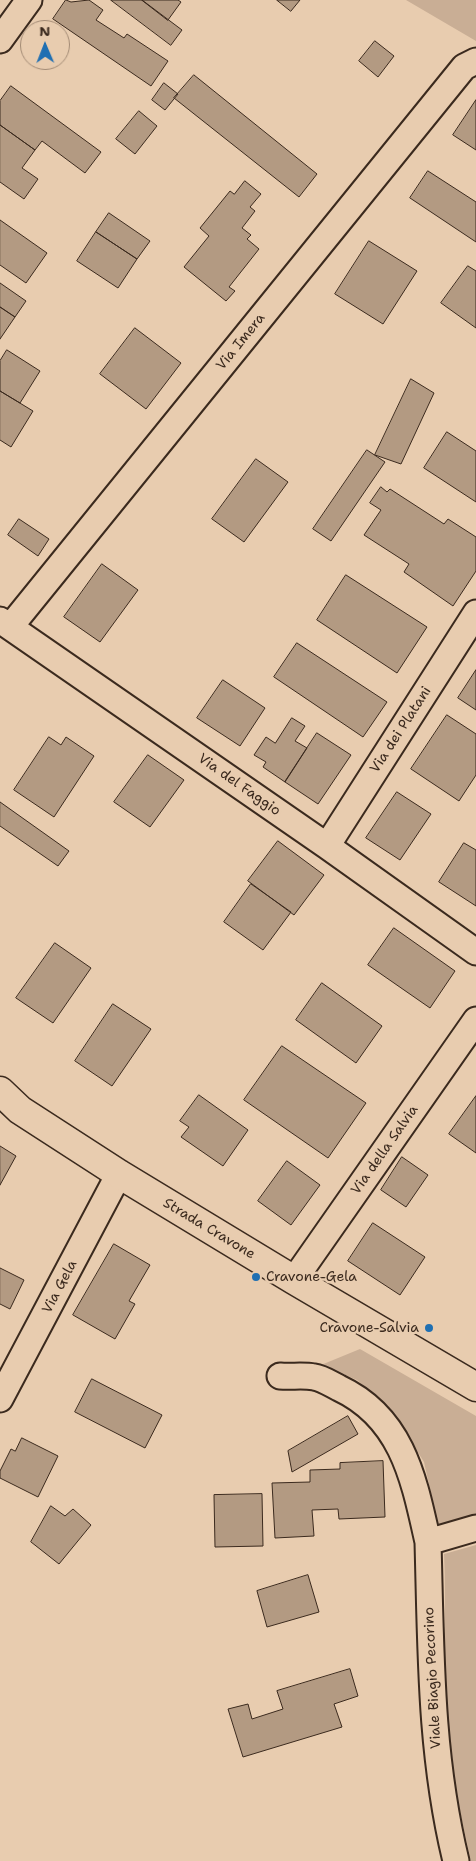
<!DOCTYPE html>
<html>
<head>
<meta charset="utf-8">
<style>
  body { margin:0 }
  #map { position:relative; width:476px; height:1861px; overflow:hidden; background:#e8ccaf; font-family:"Shantell Sans",sans-serif }
  canvas { display:block }
  .north { position:absolute; left:20px; top:20px; width:50px; height:50px; box-sizing:border-box; background:#e8ccaf; border:1px solid #a38b75; border-radius:50%; rotate:359deg; font-size:14px; font-weight:700; line-height:20px; text-align:center; color:#3b2a1e }
  .north::after { content:''; display:block; margin:auto; width:18px; height:22px; background:#1f6fb2; clip-path:polygon(50% 0,100% 100%,50% 72%,0 100%) }
</style>
</head>
<body>
<div id="map">
<canvas width="476" height="1861"></canvas>
<div class="north">N</div>
</div>
<script>
const ctx = document.querySelector('canvas').getContext('2d');
ctx.lineJoin = 'round';
function paint(path, color) {
  ctx.fillStyle = color;
  ctx.fill(path, 'evenodd');
}
function stroke(path, color, width, dash) {
  ctx.strokeStyle = color;
  ctx.lineWidth = width;
  ctx.lineCap = dash ? 'butt' : 'round';
  ctx.setLineDash(dash || []);
  ctx.stroke(path);
}
function label(font, color, halo, rows, align = 'center') {
  ctx.font = font + ' "Shantell Sans",sans-serif';
  ctx.lineWidth = 5;
  ctx.setLineDash([]);
  ctx.textBaseline = 'middle';
  ctx.strokeStyle = halo;
  ctx.fillStyle = color;
  for (const [text, x, y, turn = 0] of rows) {
    ctx.save();
    ctx.translate(x, y);
    ctx.rotate((+turn || 0) * Math.PI / 180);
    ctx.textAlign = isNaN(turn) ? turn : align;
    if (halo) ctx.strokeText(text, 0, 0);
    ctx.fillText(text, 0, 0);
    ctx.restore();
  }
}
paint(new Path2D(`
  M406 0H476V41Z
  M360 1349 476 1416V1518L439 1529 424 1462 392 1411 357 1380 321 1365Z
  M476 1545V1861H471C460 1813 449 1763 446 1714 442 1661 447 1607 444 1554Z`), '#c9ae95');
const building = new Path2D(`
  M66 0 71 2 89 0 103 10 96 20 124 38 127 34 168 61 151 86 53 19Z
  M111 0H142L182 30 171 45Z
  M142 0H178L181 2 168 20Z
  M277 0H300L291 11Z
  M375 41 394 56 378 77 359 61Z
  M194 75 317 174 299 197 174 98Z
  M164 83 178 94 165 110 152 100Z
  M11 86 101 152 85 173 42 141 35 150 0 125V101Z
  M476 100V150L453 135Z
  M139 111 157 126 135 154 116 139Z
  M0 125 35 150 22 168 38 179 24 199 0 182Z
  M428 171 476 202V242L410 198Z
  M245 181 261 194 250 207 255 211 242 228 251 235 247 239 259 249 229 287 235 291 226 301 184 267 209 236 200 228 230 191 234 194Z
  M109 213 150 241 137 259 96 232Z
  M0 220 47 253 26 283 0 265Z
  M96 232 137 259 118 288 77 261Z
  M369 241 417 271 383 324 335 294Z
  M468 266 476 271V328L441 303Z
  M0 283 26 301 15 317 0 307Z
  M0 307 15 317 0 339Z
  M135 328 181 363 146 409 100 374Z
  M7 350 40 371 20 403 0 391V361Z
  M411 379 434 393 401 464 375 455Z
  M0 391 33 411 11 447 0 440Z
  M447 432 476 451V502L424 468Z
  M367 450 385 462 331 541 313 529Z
  M256 459 288 482 244 542 212 519Z
  M381 487 387 492 390 489 444 524 448 519 476 537V571L453 606 404 572 409 564 364 535 381 510 370 503Z
  M19 519 49 539 38 556 8 535Z
  M102 564 138 590 100 642 64 617Z
  M346 575 427 627 397 673 317 620Z
  M297 643 387 702 363 737 274 677Z
  M476 670V710L458 698Z
  M223 680 265 708 240 746 197 718Z
  M447 715 476 734V775L459 801 411 769Z
  M292 718 305 726 295 741 307 748 285 782 263 767 266 762 254 755 266 737 275 743Z
  M317 733 351 755 318 804 285 782Z
  M49 737 61 745 66 737 94 756 54 817 14 790Z
  M148 755 184 780 150 827 114 802Z
  M397 792 431 814 400 860 366 838Z
  M0 802 69 851 58 866 0 826Z
  M278 841 324 875 294 915 248 881Z
  M464 843 476 850V906L439 882Z
  M251 884 291 912 263 950 224 922Z
  M394 928 455 971 430 1008 368 965Z
  M55 943 91 968 53 1023 16 998Z
  M322 983 382 1026 356 1063 296 1020Z
  M113 1004 151 1029 112 1086 75 1061Z
  M282 1046 366 1103 328 1158 244 1100Z
  M199 1095 248 1130 223 1166 181 1137 189 1127 180 1121Z
  M476 1096V1153L449 1134Z
  M0 1146 16 1156 0 1185Z
  M402 1157 428 1175 406 1207 381 1190Z
  M287 1161 320 1185 291 1225 258 1201Z
  M373 1223 425 1257 400 1295 348 1261Z
  M114 1244 150 1265 129 1301 135 1304 115 1339 73 1315Z
  M0 1268 24 1280 10 1309 0 1304Z
  M92 1379 162 1415 145 1448 75 1412Z
  M348 1416 358 1434 292 1472 288 1451Z
  M22 1438 58 1456 38 1497 0 1478V1471L11 1449 15 1451Z
  M383 1461 385 1517 339 1519 338 1509 312 1510 314 1536 275 1538 272 1483 310 1482V1470L340 1469V1463Z
  M262 1494 263 1546 215 1547 214 1495Z
  M51 1506 65 1516 73 1509 91 1525 59 1564 31 1542Z
  M308 1575 319 1612 267 1627 257 1591Z
  M350 1669 358 1696 334 1704 342 1727 243 1757 228 1709 248 1704 252 1719 283 1709 277 1691Z`);
paint(building, '#b39a82');
stroke(building, '#3b2a1e', 1);
const minor = new Path2D(`
  M0 40 29 0
  M0 620 327 846 476 952
  M10 627 464 67 476 61
  M327 846 476 613
  M294 1280 476 1020
  M280 1376C291 1377 303 1375 314 1377 322 1378 331 1384 339 1388 403 1418 414 1480 428 1542
  M0 1399 119 1174
  M456 1861C430 1754 431 1652 428 1542L476 1528`);
const tertiary = new Path2D(`
  M0 1091 20 1110 119 1174 294 1280 476 1387`);
stroke(minor, '#3b2a1e', 29);
stroke(tertiary, '#3b2a1e', 31);
stroke(minor, '#e8ccaf', 25);
stroke(tertiary, '#e8ccaf', 28);
for (const [x, y, r, color] of [
  [256,1277,5,"#1f6fb2"],
  [429,1328,5,"#1f6fb2"]
]) {
  const dot = new Path2D();
  dot.arc(x, y, r, 0, 2 * Math.PI);
  ctx.fillStyle = color;
  ctx.fill(dot);
  stroke(dot, '#e8ccaf', 2);
}
label('14px', '#3b2a1e', '#e8ccaf', [
  ["Via Imera",241,342,-51],
  ["Via dei Platani",401,730,-57],
  ["Via del Faggio",239,785,35],
  ["Via della Salvia",385,1150,-55],
  ["Strada Cravone",209,1229,31],
  ["Via Gela",60,1287,-62],
  ["Viale Biagio Pecorino",433,1678,-93]
]);
label('14px', '#3b2a1e', '#e8ccaf', [
  ["Cravone-Gela",266,1277],
  ["Cravone-Salvia",419,1328,"right"]
], 'left');
</script>
</body>
</html>
